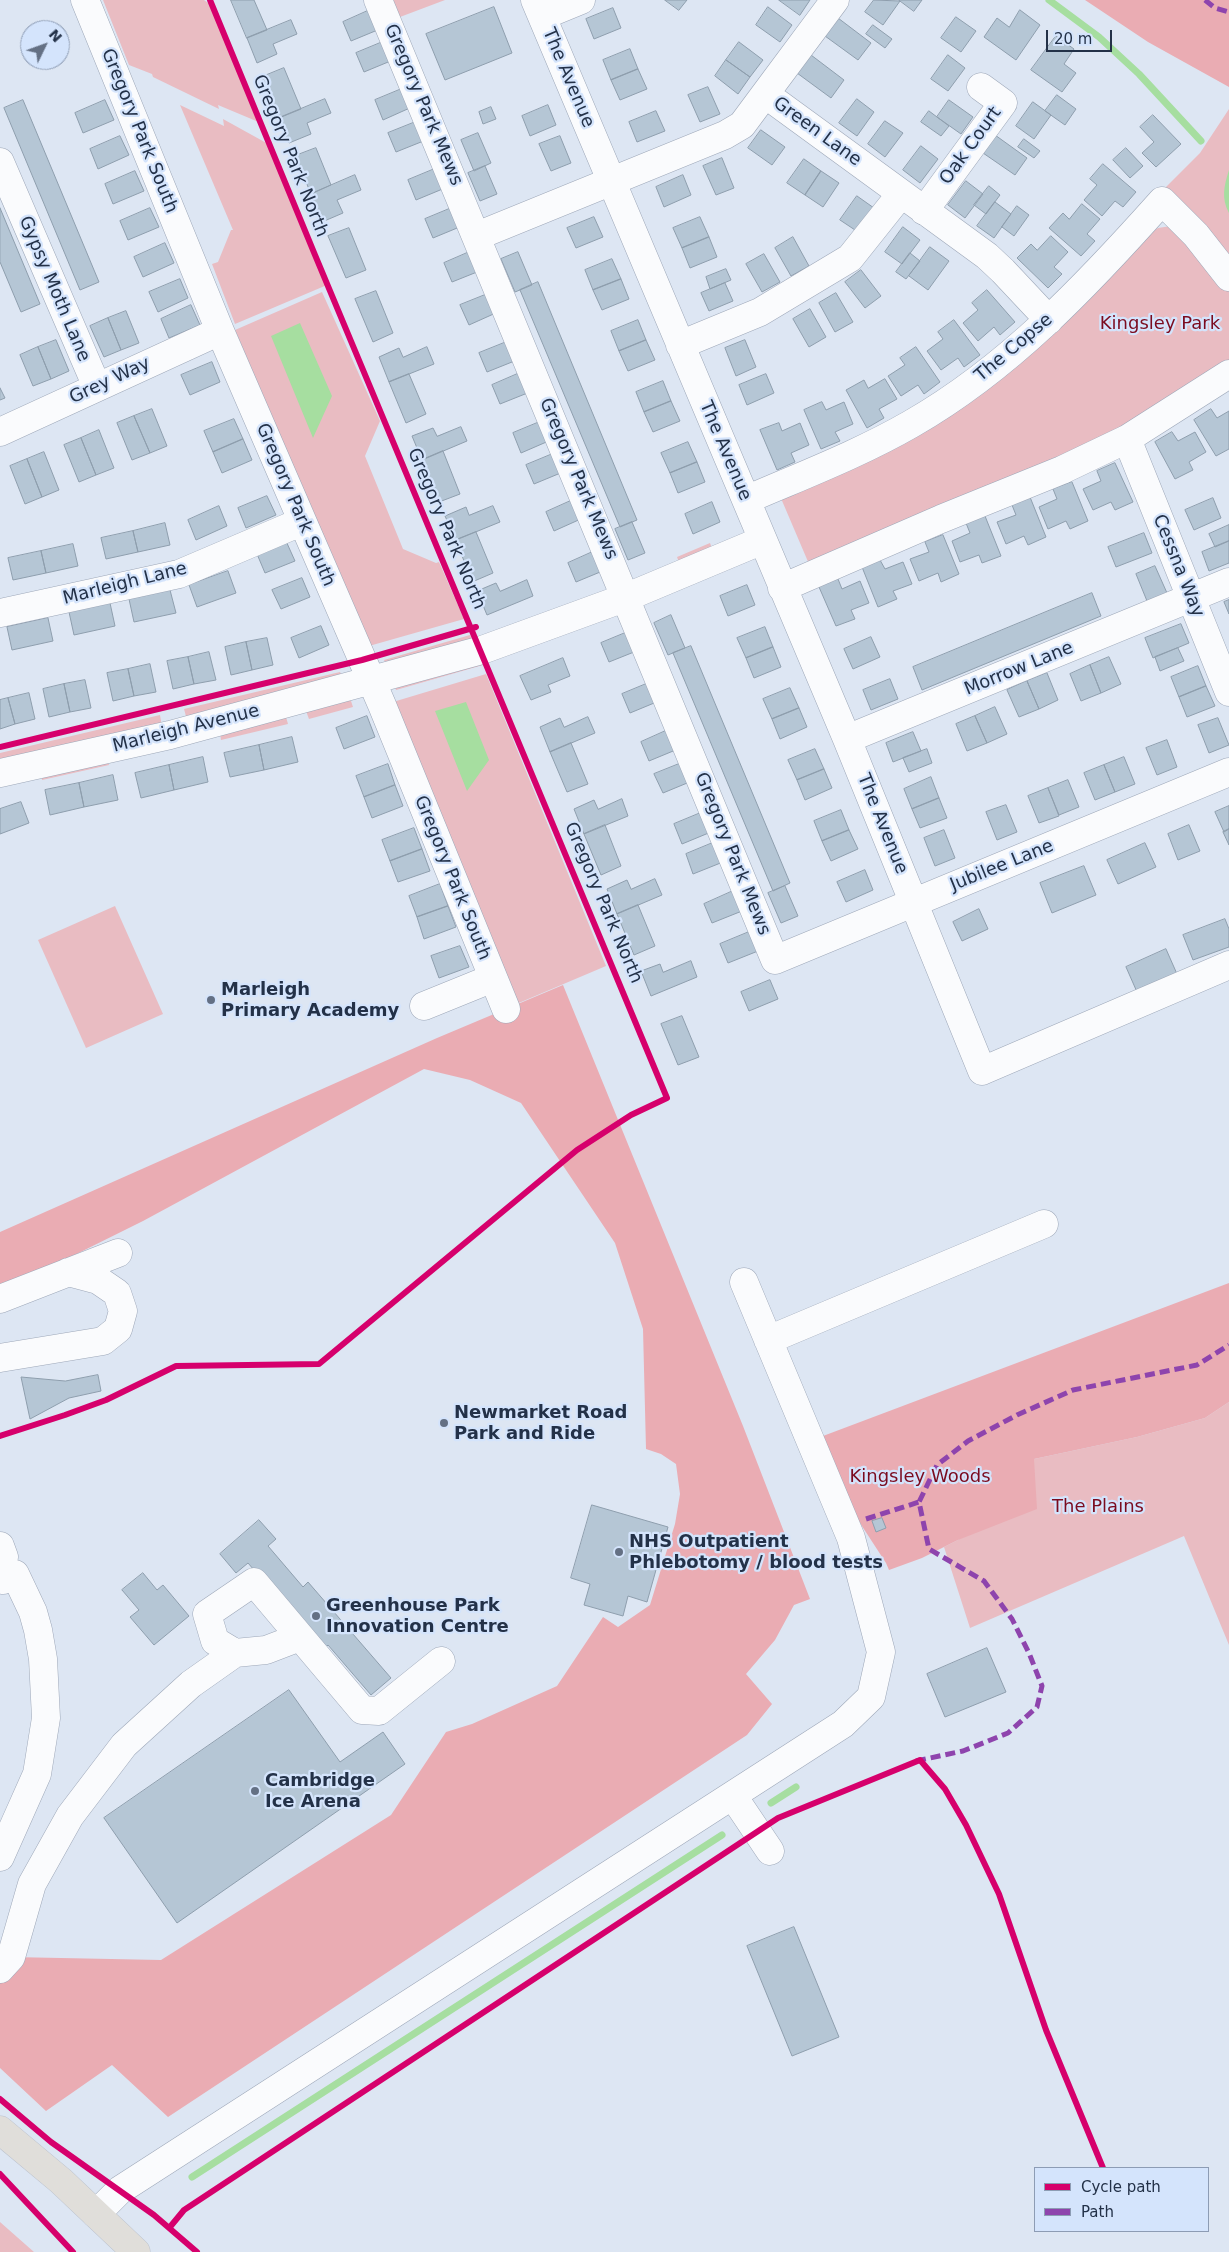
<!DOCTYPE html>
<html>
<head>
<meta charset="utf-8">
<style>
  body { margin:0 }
  #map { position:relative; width:1229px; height:2252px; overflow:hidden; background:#dde6f3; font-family:"DejaVu Sans",sans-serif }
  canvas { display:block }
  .legend { position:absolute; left:1034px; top:2167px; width:175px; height:65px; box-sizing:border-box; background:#d4e4fc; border:1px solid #8d9cb4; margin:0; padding:6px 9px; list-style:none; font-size:15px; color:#233148 }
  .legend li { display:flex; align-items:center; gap:10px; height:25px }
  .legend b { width:25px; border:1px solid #8d9cb4 }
  .north { position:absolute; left:20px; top:20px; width:50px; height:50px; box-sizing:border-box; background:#d4e4fc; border:1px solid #8d9cb4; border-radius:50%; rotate:48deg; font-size:14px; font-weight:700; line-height:20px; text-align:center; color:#233148 }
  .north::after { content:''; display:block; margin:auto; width:18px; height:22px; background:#647084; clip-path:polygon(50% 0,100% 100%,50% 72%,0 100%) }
  .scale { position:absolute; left:1046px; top:30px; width:66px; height:22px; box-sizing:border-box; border:2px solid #233148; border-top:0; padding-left:6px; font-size:15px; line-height:18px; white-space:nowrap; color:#233148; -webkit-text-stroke:4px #d4e4fc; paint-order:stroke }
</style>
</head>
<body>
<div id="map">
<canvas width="1229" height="2252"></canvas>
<ul class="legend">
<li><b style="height:6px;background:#d6006c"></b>Cycle path</li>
<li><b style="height:6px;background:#8e44ad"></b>Path</li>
</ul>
<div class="north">N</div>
<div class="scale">20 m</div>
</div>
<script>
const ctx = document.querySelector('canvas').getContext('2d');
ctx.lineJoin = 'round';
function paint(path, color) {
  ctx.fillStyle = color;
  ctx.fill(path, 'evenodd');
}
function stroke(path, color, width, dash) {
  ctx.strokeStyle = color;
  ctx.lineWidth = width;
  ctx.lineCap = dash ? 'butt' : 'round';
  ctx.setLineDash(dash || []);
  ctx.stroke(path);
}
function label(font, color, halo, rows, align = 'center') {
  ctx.font = font + ' "DejaVu Sans",sans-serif';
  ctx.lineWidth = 4.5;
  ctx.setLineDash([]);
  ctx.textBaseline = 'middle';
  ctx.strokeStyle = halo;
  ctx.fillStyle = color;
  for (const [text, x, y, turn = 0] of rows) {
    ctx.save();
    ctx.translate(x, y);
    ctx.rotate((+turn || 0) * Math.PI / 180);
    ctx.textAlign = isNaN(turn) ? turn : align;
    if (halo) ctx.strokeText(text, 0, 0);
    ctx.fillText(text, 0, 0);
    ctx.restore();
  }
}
paint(new Path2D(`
  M103 0H204L213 7 261 123 218 105 219 109 153 77 152 74 129 65Z
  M393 0H445L400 17Z
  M180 105 224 126 223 119 270 145 327 285 235 324 212 264 218 262 231 230H233Z
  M1229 109V263L1213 240 1165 188 1200 153Z
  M1171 226 1209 264 1229 292V363L1112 432 1039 467 809 564 780 496 886 453 938 421 1145 236 1158 228Z
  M322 292 380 421 365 456 403 549 436 563 439 562 464 619 369 646 235 330Z
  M710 543 713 551 680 565 677 557Z
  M470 635 477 650 387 666 384 660Z
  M480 660 483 665 396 690 394 683Z
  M340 672 344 681 187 720 184 709Z
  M486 674 606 966 514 1005 393 702Z
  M350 698 353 707 309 719 306 711Z
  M160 715 162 727 0 764V753Z
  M286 717 288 724 221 740 220 732Z
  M107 758 109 765 42 780V774Z
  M115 906 163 1014 86 1048 38 940Z
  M1229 1402V1645L1184 1536 970 1628 944 1547 958 1540 1034 1459 1137 1437 1205 1418Z
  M0 2222 34 2252H0Z`), '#e9bcc2');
paint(new Path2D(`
  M1085 0H1229V87L1148 42Z
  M563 985 743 1426 810 1599 794 1605 775 1640 746 1674 772 1704 747 1735 168 2117 112 2065 46 2111 0 2068V1969L11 1957 161 1960 391 1815 446 1732 472 1724 557 1686 603 1617 618 1627 650 1605 675 1524 680 1494 676 1464 661 1454 646 1449 643 1329 615 1243 521 1103 470 1080 424 1069 143 1221 0 1292V1232L437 1038Z
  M1229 1283V1402L1205 1418 1137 1437 1034 1459 1037 1509 958 1540 922 1558 889 1570 886 1563 858 1520 823 1436Z`), '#eaacb3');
paint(new Path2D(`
  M1229 170V213C1221 198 1224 186 1229 170Z
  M300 323 332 396 313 438 271 336Z
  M466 702 489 760 467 791 435 711Z`), '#a6dea0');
stroke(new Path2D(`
  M1049 0 1099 37 1139 74 1201 141
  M771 1803 796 1787
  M192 2177 722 1835`), '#a6dea0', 7);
const building = new Path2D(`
  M231 0H254L267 30 247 38Z
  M665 0H687L679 10Z
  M779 0H810L800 15Z
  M874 0 900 1 883 25 865 12Z
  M899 0H922L914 11Z
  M494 7 512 53 445 80 426 34Z
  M768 7 792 25 780 42 756 25Z
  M613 8 621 28 594 39 586 19Z
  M372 9 380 29 351 41 343 22Z
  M1020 10 1040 25 1016 60 984 37 997 18 1009 27Z
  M956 17 976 31 961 52 941 38Z
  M838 18 871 43 858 60 825 36Z
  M291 20 297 34 273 44 277 54 257 63 247 38Z
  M873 25 892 39 885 48 866 34Z
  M1056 36 1074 49 1064 64 1076 73 1062 92 1031 70Z
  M385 41 393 60 364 72 356 53Z
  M739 42 763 60 750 77 726 60Z
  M630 49 638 69 611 80 603 60Z
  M811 55 844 80 831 98 797 73Z
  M948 55 965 68 948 91 931 79Z
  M726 60 750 77 738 94 715 76Z
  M284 68 301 109 279 118 262 77Z
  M638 69 647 89 620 100 611 80Z
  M708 87 720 114 700 122 688 95Z
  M404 88 412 107 383 120 375 100Z
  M1057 95 1076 109 1065 125 1045 111Z
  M325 99 331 113 307 123 311 134 289 143 279 118Z
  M857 99 874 112 857 136 839 123Z
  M23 100 99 282 80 290 4 108Z
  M105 100 114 120 83 133 75 113Z
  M949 100 973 117 961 134 937 117Z
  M1033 102 1051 115 1034 139 1016 126Z
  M548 105 556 125 530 136 522 116Z
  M491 107 496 119 483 124 479 112Z
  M656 111 665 131 637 142 629 122Z
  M929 111 949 126 941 136 921 122Z
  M1153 115 1181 144 1156 167 1142 153 1154 142 1140 127Z
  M418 121 426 140 396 152 388 133Z
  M885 121 903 133 885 157 868 144Z
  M761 130 785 147 772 165 748 148Z
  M478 133 491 163 474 171 461 140Z
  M995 135 1027 158 1015 175 983 153Z
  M120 136 129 155 98 169 90 149Z
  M560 136 571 163 551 171 539 144Z
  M1024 139 1040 151 1034 158 1018 147Z
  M921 146 938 159 920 183 903 170Z
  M316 148 331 185 311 194 295 156Z
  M1126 148 1143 166 1130 178 1113 160Z
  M722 158 734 188 716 195 703 166Z
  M804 159 821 171 805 195 787 183Z
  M1103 164 1136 192 1123 207 1115 201 1102 216 1084 200 1097 185 1090 179Z
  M485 166 497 194 480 201 468 173Z
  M437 168 445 188 416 200 408 180Z
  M135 171 144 191 113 204 105 184Z
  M821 171 839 183 823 207 805 195Z
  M355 175 361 190 337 200 343 213 322 222 311 194Z
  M683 175 691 195 664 207 656 187Z
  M966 181 983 194 965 218 948 205Z
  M989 186 1000 195 986 214 974 205Z
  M857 196 874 208 858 232 840 220Z
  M995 202 1011 214 994 238 977 226Z
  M1082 204 1100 219 1087 234 1095 241 1081 256 1049 228 1063 213 1069 219Z
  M1017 206 1029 215 1014 236 1002 227Z
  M454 207 462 226 433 238 425 219Z
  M0 208 40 304 21 312 0 262Z
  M150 208 159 227 128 240 120 221Z
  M594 217 603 237 576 248 567 228Z
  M700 217 709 237 682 248 673 228Z
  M903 227 920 240 902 264 885 252Z
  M349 228 366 270 346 278 328 236Z
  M1051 236 1068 252 1054 267 1062 274 1048 288 1017 258 1031 244 1037 250Z
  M709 237 717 257 690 268 682 248Z
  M793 237 809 266 791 276 775 248Z
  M165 243 174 263 143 277 134 257Z
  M930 247 949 261 928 290 909 276Z
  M474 250 482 270 452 282 444 263Z
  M518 252 532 285 515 292 501 259Z
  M910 253 920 261 906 279 896 272Z
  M764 254 780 282 762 292 746 264Z
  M612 259 621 279 593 290 585 270Z
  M726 269 731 280 710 289 706 277Z
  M861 270 881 296 865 308 845 282Z
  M180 279 188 298 158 312 149 292Z
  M621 279 629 299 602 310 593 290Z
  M538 282 637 520 620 527 520 290Z
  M725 283 733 301 709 311 701 293Z
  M987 290 1015 322 1000 335 994 327 978 341 963 323 978 310 972 303Z
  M376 291 393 333 373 342 355 299Z
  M490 293 498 312 469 325 460 305Z
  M836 293 853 322 835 332 819 303Z
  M191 305 200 325 169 338 161 319Z
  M810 309 826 337 809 347 793 319Z
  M126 311 139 343 121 350 108 318Z
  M108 318 121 350 104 357 90 326Z
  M638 320 646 340 619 351 611 331Z
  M954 320 980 355 964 367 958 358 941 370 927 351 943 339 938 332Z
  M56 340 69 371 51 379 38 347Z
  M646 340 655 360 628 371 619 351Z
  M745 340 756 367 736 376 725 348Z
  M509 341 517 360 487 372 479 353Z
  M38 347 51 379 33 386 20 355Z
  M427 347 434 364 389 382 379 357 399 348 403 357Z
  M916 347 940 382 924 394 918 385 901 396 888 376 905 365 900 358Z
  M212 362 220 382 190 395 181 375Z
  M522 372 530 392 500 404 492 385Z
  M409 374 426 414 406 423 389 382Z
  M766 374 774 393 747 405 739 385Z
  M885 379 897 399 879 409 884 418 867 428 846 390 864 380 868 388Z
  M663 381 671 401 644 412 636 392Z
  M0 388 5 398 0 400Z
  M671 401 680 421 653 432 644 412Z
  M822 402 826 410 844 402 853 424 835 432 840 441 821 449 804 410Z
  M152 409 167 446 150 453 134 416Z
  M1211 409 1217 418 1229 411V449L1216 456 1194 420Z
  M134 416 150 453 132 460 117 423Z
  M234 419 243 439 213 452 204 431Z
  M542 421 551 440 521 453 513 433Z
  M779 423 782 431 800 423 809 445 791 453 795 462 777 470 760 430Z
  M461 427 467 441 422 460 412 436 433 428 437 436Z
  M99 430 114 468 96 475 81 438Z
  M1172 432 1178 441 1195 432 1206 452 1189 462 1193 470 1175 479 1155 442Z
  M81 438 96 475 79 482 64 445Z
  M243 439 252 460 222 473 213 452Z
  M688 442 697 462 670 473 661 453Z
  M443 451 460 494 439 502 422 460Z
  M44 452 59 490 42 497 27 459Z
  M555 453 563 472 534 484 526 465Z
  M27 459 42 497 25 504 10 466Z
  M697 462 705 482 678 493 670 473Z
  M1115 463 1133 502 1115 510 1111 502 1093 510 1083 489 1101 481 1097 471Z
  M1072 482 1088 521 1070 529 1066 521 1048 529 1039 507 1057 499 1053 489Z
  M267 496 276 515 246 528 238 508Z
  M1030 497 1046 537 1028 545 1024 536 1006 544 997 522 1016 515 1012 505Z
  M1213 498 1221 518 1194 530 1185 510Z
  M575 499 583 518 554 531 546 512Z
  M712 502 720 522 693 534 685 514Z
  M219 506 227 526 196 540 188 520Z
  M493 506 500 522 456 540 445 516 466 507 469 515Z
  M985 516 1001 556 982 563 979 555 960 562 952 541 970 533 966 523Z
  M632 522 645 553 628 560 615 529Z
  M165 523 170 545 138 552 133 531Z
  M1229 525V541L1215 547 1209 534Z
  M133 531 138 552 106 559 101 538Z
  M476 532 493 573 472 582 456 540Z
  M1144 533 1152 553 1116 567 1108 547Z
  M943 535 959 574 941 582 938 573 919 581 910 559 929 552 925 542Z
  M286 541 295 561 265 573 257 554Z
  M1229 541V563L1209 571 1202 552Z
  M73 544 78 566 46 573 41 551Z
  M597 550 605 570 576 582 568 563Z
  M41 551 46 573 13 580 8 558Z
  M880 560 885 569 903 562 912 584 893 591 897 599 878 607 862 567Z
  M1155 566 1167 593 1147 601 1136 574Z
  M228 571 236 593 197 607 189 585Z
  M302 578 310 597 281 609 272 590Z
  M838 579 842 589 860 581 869 603 851 610 855 619 836 626 819 587Z
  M527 580 533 596 487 615 477 591 496 583 500 591Z
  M747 585 755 605 728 616 720 596Z
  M170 590 176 613 134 622 129 599Z
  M1092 593 1101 616 922 690 913 667Z
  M1229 600V614L1224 602Z
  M110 603 115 626 74 635 69 612Z
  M671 615 685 648 668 655 654 623Z
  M48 618 53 641 12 650 7 627Z
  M1181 624 1189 643 1153 658 1145 638Z
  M321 626 329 645 299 658 291 638Z
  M765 627 773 647 746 658 737 638Z
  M630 631 639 650 609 662 601 643Z
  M871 637 880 657 853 669 844 649Z
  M267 638 273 665 252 670 246 642Z
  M246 642 252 670 231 675 225 647Z
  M691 646 790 883 773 891 673 653Z
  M773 647 781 667 754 678 746 658Z
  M1178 648 1184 661 1160 671 1155 657Z
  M209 652 216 680 194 684 188 657Z
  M188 657 194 684 173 689 167 661Z
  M1109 657 1121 684 1101 693 1090 665Z
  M563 658 570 676 548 685 551 692 531 700 520 676Z
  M150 664 156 692 134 696 128 669Z
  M1090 665 1101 693 1081 701 1070 674Z
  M1198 666 1206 686 1179 697 1171 677Z
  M128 669 134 696 113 701 107 673Z
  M1047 673 1058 700 1039 709 1027 681Z
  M890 679 898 699 871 710 863 690Z
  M85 680 91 708 70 712 64 684Z
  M1027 681 1039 709 1019 717 1007 690Z
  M651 682 659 701 630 713 622 694Z
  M64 684 70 712 49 717 43 689Z
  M1206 686 1215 706 1187 717 1179 697Z
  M790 688 799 708 772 719 763 699Z
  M29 693 35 719 15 724 8 698Z
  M8 698 15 724 0 729V700Z
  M995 707 1007 734 987 743 975 716Z
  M799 708 807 727 780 739 772 719Z
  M367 716 375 737 344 749 336 728Z
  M975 716 987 743 967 751 956 724Z
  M588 717 595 733 550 752 540 727 560 718 564 727Z
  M1218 718 1229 745 1209 753 1198 725Z
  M670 729 678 749 649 761 641 742Z
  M913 732 921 751 893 762 886 743Z
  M292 737 298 762 264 770 259 745Z
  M1167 740 1177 767 1157 775 1146 748Z
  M571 743 588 784 567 792 550 752Z
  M259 745 264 770 230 777 224 753Z
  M815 749 824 769 797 780 788 760Z
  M927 749 932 763 909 772 903 758Z
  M203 757 208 782 174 790 169 765Z
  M1124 757 1135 784 1115 792 1104 765Z
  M684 762 692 781 663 793 654 774Z
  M388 764 395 785 364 797 356 776Z
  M169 765 174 790 141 798 135 773Z
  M1104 765 1115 792 1095 800 1084 773Z
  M824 769 832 788 805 800 797 780Z
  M113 775 118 800 84 807 79 783Z
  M931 777 939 798 912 809 904 789Z
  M1068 780 1079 807 1059 815 1048 788Z
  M79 783 84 807 50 815 45 790Z
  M395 785 403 806 372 818 364 797Z
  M1048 788 1059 816 1039 823 1028 796Z
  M939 798 947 818 920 828 912 809Z
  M622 799 628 816 584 834 574 809 594 800 598 809Z
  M21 802 29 823 0 834V809Z
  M1006 805 1017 832 997 840 986 812Z
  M1229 806V829L1224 832 1215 812Z
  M841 810 849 830 822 841 814 821Z
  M703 812 711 832 682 844 674 824Z
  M605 825 621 866 601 875 584 834Z
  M1189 825 1200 851 1178 860 1168 834Z
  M414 828 422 849 390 861 382 840Z
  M1229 829V845L1223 832Z
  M849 830 858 849 831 861 822 841Z
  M944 830 955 858 935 866 924 838Z
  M715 842 723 862 693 874 686 854Z
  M1145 843 1156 867 1118 884 1107 860Z
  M422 849 430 871 398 882 390 861Z
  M1084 866 1096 895 1052 913 1040 883Z
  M865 870 873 890 846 902 837 882Z
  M655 879 662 895 617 914 607 889 627 880 631 889Z
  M440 884 448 906 417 917 409 896Z
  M785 886 798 916 781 923 768 893Z
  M733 891 742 911 712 923 704 904Z
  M638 905 655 946 634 955 617 914Z
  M448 906 456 927 424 939 417 917Z
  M979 909 988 929 962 941 953 922Z
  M1225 919 1229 929V947L1193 960 1183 935Z
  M749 932 758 951 728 963 720 944Z
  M460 946 469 967 439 978 431 956Z
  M1166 949 1177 974 1137 992 1126 967Z
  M691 961 697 977 651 996 641 971 660 964 663 972Z
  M770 980 778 999 749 1011 741 992Z
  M682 1016 699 1057 678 1065 661 1024Z
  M98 1375 101 1391 69 1398 30 1419 21 1377 65 1381Z
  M592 1505 668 1527 647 1602 628 1596 623 1616 584 1605 590 1584 571 1578Z
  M882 1518 886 1528 876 1532 872 1521Z
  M259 1520 276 1539 268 1546 303 1587 308 1582 391 1678 371 1695 328 1645 323 1650 248 1563 236 1573 220 1554Z
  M143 1573 157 1590 163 1585 189 1616 154 1645 130 1617 139 1610 122 1590Z
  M987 1648 1006 1692 945 1717 927 1674Z
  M289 1690 340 1762 383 1732 405 1764 177 1923 104 1818Z
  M794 1927 839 2037 792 2056 747 1946Z`);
paint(building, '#b5c6d5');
stroke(building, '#8e9ead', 1);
const minor = new Path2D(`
  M85 0 220 331 382 705 506 1009
  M378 0 775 960 1229 772
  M535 0 847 739 982 1071 1229 965
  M542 16 581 0
  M765 94 835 0
  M0 162 97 387
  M924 211 1003 103 981 87
  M477 236 725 135 742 125 765 94 987 256 1003 271 1049 320
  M680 345 760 312 850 258 901 194
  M0 432 220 331
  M1127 439 1229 692
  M746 500C801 476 859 454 911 424 1009 368 1088 284 1162 201L1196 235 1229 277
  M782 588 941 519 1062 470 1127 439 1229 374
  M0 613 179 574 301 522
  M847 739 1229 582
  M0 773 170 735 482 650 627 597 763 540
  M424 1006 493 978
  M0 1299 118 1253
  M768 1340 1044 1224
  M0 1358 103 1341 118 1329 123 1311 117 1293 98 1280 68 1272
  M0 1546 4 1557 0 1551
  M0 1579 3 1580 15 1574 33 1612 38 1630 43 1659 46 1718 37 1774 0 1857
  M300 1637 266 1650 235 1653 215 1641 207 1614 254 1582 362 1710 379 1711 441 1661
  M733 1796 770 1851
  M0 1969 11 1957 32 1884 70 1816 124 1745 191 1684 235 1653
  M96 2214 120 2190 843 1724 871 1697 881 1652 851 1538 744 1282`);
const major = new Path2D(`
  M0 2130 61 2181 136 2252`);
stroke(minor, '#9da7b8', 29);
stroke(major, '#bbc1cc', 29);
stroke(minor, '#fafbfd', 28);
stroke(major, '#e0deda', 28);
stroke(new Path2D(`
  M1205 0 1215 8 1229 12
  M866 1519 919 1502
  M916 1761 963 1751 1008 1733 1037 1707 1042 1686 1029 1653 1012 1619 984 1581 929 1549 919 1502 937 1465 968 1441 1017 1415 1073 1390 1197 1365 1229 1345`), '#8e44ad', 5, [10, 5]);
stroke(new Path2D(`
  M0 747 362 660 476 627
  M0 1436 65 1415 106 1400 176 1366 319 1364 577 1150 631 1115 667 1098C515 732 360 367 210 0
  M0 2099 51 2142 154 2215 197 2252
  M0 2174 73 2252
  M170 2227 184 2210 778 1818 920 1760 945 1789 966 1825 999 1894 1046 2030 1103 2168`), '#d6006c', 6);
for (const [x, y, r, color] of [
  [211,1000,5,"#647084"],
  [444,1423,5,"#647084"],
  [619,1552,5,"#647084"],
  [316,1616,5,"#647084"],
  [255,1791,5,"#647084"]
]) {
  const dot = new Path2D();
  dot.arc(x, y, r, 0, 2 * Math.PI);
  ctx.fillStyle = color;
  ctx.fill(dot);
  stroke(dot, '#d4e4fc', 2);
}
label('18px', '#233148', '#d4e4fc', [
  ["The Avenue",568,78,67],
  ["Gregory Park Mews",423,105,67],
  ["Gregory Park South",139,131,68],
  ["Green Lane",817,132,36],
  ["Oak Court",971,146,-54],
  ["Gregory Park North",290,156,68],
  ["Gypsy Moth Lane",54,289,67],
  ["The Copse",1014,348,-40],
  ["Grey Way",110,381,-25],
  ["The Avenue",725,451,67],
  ["Gregory Park Mews",578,479,67],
  ["Gregory Park South",295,505,67],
  ["Gregory Park North",446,529,67],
  ["Cessna Way",1178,566,68],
  ["Marleigh Lane",125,584,-14],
  ["Morrow Lane",1019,669,-22],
  ["Marleigh Avenue",186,729,-14],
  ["The Avenue",882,824,68],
  ["Gregory Park Mews",732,854,68],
  ["Jubilee Lane",1002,866,-22],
  ["Gregory Park South",452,878,68],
  ["Gregory Park North",603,903,67]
]);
label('18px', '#7b0b1f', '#d4e4fc', [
  ["Kingsley Park",1160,324],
  ["Kingsley Woods",920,1477],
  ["The Plains",1098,1507]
]);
label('bold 18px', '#233148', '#d4e4fc', [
  ["Marleigh",221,990],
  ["Primary Academy",221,1011],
  ["Newmarket Road",454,1413],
  ["Park and Ride",454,1434],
  ["NHS Outpatient",629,1542],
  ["Phlebotomy / blood tests",629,1563],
  ["Greenhouse Park",326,1606],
  ["Innovation Centre",326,1627],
  ["Cambridge",265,1781],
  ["Ice Arena",265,1802]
], 'left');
</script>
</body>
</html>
